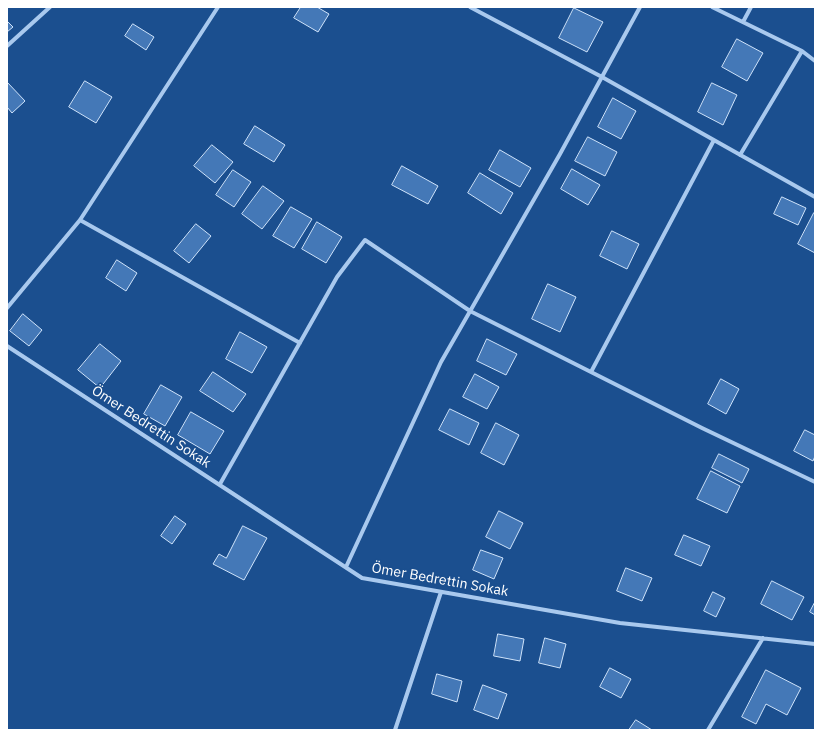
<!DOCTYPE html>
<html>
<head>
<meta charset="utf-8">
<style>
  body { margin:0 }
  #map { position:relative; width:822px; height:737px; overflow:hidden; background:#1b4f8f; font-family:"IBM Plex Sans",sans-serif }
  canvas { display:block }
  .frame { position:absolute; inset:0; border:8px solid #fff; pointer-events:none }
</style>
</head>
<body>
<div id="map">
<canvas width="822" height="737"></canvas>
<div class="frame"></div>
</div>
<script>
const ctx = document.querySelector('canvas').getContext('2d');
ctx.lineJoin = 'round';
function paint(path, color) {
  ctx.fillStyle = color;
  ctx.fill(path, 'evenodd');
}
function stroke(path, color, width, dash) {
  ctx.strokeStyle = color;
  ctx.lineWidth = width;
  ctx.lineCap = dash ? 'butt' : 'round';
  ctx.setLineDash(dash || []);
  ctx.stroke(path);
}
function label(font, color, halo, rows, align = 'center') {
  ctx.font = font + ' "IBM Plex Sans",sans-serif';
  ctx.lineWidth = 3.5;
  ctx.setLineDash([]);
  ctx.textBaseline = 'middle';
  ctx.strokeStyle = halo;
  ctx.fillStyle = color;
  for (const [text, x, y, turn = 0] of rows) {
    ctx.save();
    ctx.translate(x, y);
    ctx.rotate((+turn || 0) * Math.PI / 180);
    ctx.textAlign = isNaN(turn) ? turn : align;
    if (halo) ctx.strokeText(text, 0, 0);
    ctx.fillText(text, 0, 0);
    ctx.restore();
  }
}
const building = new Path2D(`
  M301 7H317L329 14 318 32 294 18Z
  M574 8 603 22 587 52 559 38Z
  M7 21 13 27 7 32Z
  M133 24 154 37 146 50 125 36Z
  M737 39 763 53 747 81 722 67Z
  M85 81 112 97 96 123 69 107Z
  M7 82 25 101 12 113 7 107Z
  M712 83 737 95 723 125 698 112Z
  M613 98 636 111 621 139 598 127Z
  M255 126 285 145 274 162 244 144Z
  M588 137 617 152 605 176 575 161Z
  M212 145 233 162 215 183 194 166Z
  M500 150 531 168 520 187 489 170Z
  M402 166 438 186 428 204 392 185Z
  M572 169 600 185 588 205 561 189Z
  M233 170 251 182 234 207 216 195Z
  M480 173 513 193 501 214 468 193Z
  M263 186 284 201 262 229 242 214Z
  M782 197 806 208 798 225 774 214Z
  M291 207 312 219 294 248 273 236Z
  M814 213 815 214V253L798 244Z
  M317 222 342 237 326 263 302 249Z
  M196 224 211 236 189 263 174 251Z
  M612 231 639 244 627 269 600 256Z
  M117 260 137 273 126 291 106 278Z
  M548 284 576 297 560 332 532 319Z
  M23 314 42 330 29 346 10 331Z
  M240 332 267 347 252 373 226 359Z
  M487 339 517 354 506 375 477 361Z
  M100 344 121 361 100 388 78 370Z
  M213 372 246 394 233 412 200 391Z
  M475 374 499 387 487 409 463 397Z
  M721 379 739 389 726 414 708 404Z
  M161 385 182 397 165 426 144 414Z
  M450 409 479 423 469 445 439 430Z
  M191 412 224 431 210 454 178 435Z
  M496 423 519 435 504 465 481 453Z
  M805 430 815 435V456L813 461 794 451Z
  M719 454 749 469 742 483 712 468Z
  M711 471 740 486 727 513 697 499Z
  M499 511 523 523 510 549 486 537Z
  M175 516 186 524 172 544 161 536Z
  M243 526 267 538 244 580 213 564 219 554 226 558Z
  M684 535 710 546 701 566 675 555Z
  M481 550 503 558 494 579 473 570Z
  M626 568 652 578 642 601 617 591Z
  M772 581 804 597 792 620 761 604Z
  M713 592 725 598 716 617 704 611Z
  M815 602V615L810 612Z
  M498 634 524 639 520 661 494 656Z
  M545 638 566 644 560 668 539 663Z
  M610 668 631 679 621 698 600 687Z
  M766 670 801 688 787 715 766 704 756 724 742 717Z
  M437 674 462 681 457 702 432 694Z
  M483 685 507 694 498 719 474 710Z
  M636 720 652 730H629Z`);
paint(building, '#4478b7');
stroke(building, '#cfe3fa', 1);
stroke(new Path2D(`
  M470 7 602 77 815 197
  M712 7 802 51 815 61
  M743 22 751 7
  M7 46 50 7
  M740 155 802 51
  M80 220 300 343
  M7 308 80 220 218 7
  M7 346 362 578 620 623 815 644
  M591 372 714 140
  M220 484 337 277 365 240 470 311 702 428 815 482
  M346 567 441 362 560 154 640 7
  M395 730 441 592
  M708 730 763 638`), '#a9c9ee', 4);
label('14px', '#fff', '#1b4f8f', [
  ["Ömer Bedrettin Sokak",151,427,33],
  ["Ömer Bedrettin Sokak",440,580,10]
]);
</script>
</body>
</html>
